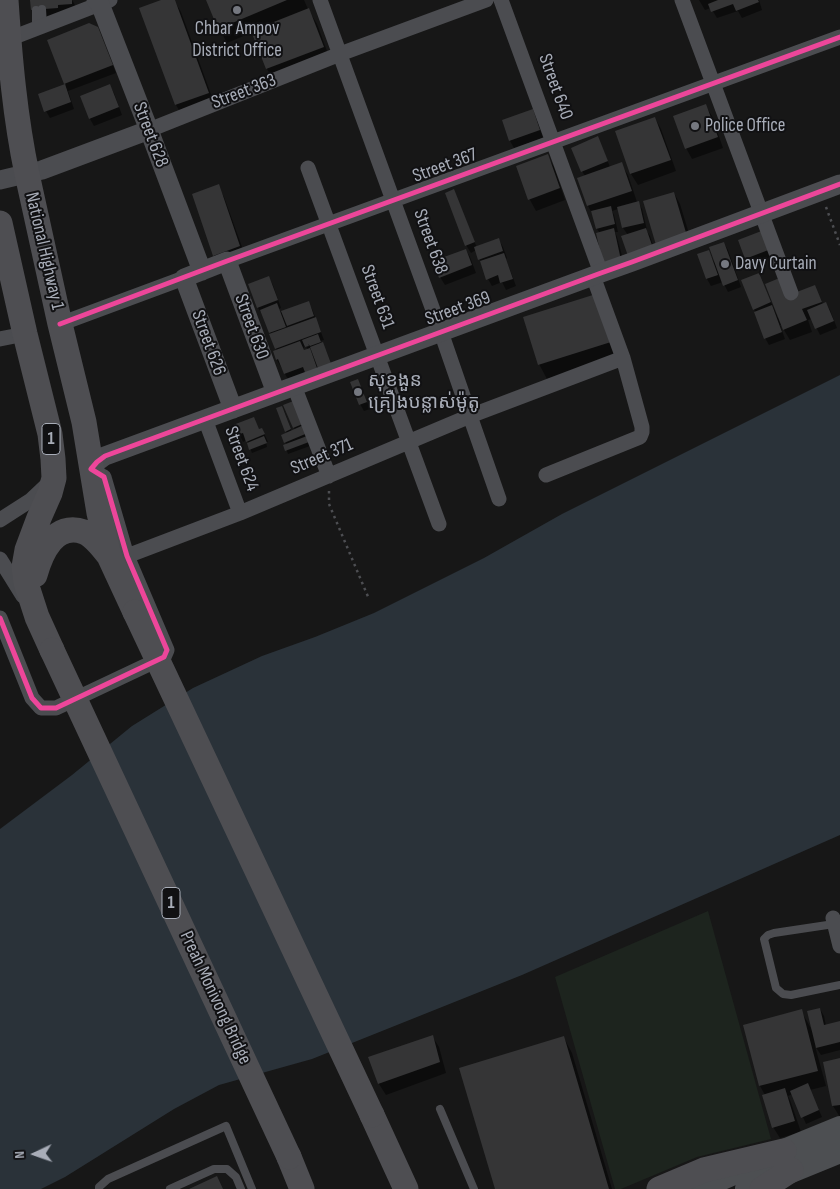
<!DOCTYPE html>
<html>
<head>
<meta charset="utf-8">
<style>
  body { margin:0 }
  #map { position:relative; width:840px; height:1189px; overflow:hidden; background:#171717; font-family:"Sofia Sans Condensed",sans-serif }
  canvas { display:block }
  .north { position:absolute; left:10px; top:1129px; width:50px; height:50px; -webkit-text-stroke:4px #111113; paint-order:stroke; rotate:267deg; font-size:14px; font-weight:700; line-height:20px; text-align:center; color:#a8adb8 }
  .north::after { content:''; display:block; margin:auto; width:18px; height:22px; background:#a8adb8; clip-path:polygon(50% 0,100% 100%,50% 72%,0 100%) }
</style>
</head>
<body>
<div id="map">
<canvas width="840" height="1189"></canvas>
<div class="north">N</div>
</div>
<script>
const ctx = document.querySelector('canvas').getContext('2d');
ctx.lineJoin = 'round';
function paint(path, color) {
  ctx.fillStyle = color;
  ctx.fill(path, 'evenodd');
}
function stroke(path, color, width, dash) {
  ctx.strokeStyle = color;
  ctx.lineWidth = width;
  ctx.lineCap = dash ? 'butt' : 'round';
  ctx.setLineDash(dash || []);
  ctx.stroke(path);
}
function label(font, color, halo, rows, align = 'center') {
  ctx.font = font + ' "Sofia Sans Condensed","Noto Sans Khmer",sans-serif';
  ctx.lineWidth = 4;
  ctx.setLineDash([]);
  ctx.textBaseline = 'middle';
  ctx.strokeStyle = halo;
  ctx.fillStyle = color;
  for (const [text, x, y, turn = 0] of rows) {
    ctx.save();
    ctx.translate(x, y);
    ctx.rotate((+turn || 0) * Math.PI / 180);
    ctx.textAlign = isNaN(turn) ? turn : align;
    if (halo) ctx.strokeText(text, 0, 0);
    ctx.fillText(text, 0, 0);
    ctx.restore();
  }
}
paint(new Path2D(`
  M708 911 771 1139 697 1157 621 1189H615L555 977Z`), '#1d241e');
paint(new Path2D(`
  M840 375V835L522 975 312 1059 219 1085 174 1109 65 1177 41 1189H0V829L72 775 132 726 193 688 262 656 315 637 374 613 484 558 562 514Z`), '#2a3239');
paint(new Path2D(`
  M32 0H72L78 10 39 21Z
  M165 0H174L181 12 216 108 185 120 176 105 141 9Z
  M207 0H304L308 9 317 24 331 62 276 84 267 69 253 32 227 43 219 28Z
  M699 0H759L762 10 742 18 738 11 717 18 711 8 705 10Z
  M101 35 116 73 68 91 74 109 50 118 46 111 40 95 66 85 49 41Z
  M110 86 114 93 122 115 94 126 90 119 81 97Z
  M705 105 712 116 723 148 692 159 686 148Z
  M532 110 536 117 543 138 514 148 510 141 503 121Z
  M655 118 661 129 676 171 638 185 631 174 617 132Z
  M601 145 610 167 621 164 628 175 637 202H638L642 209 647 230H646L650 236 656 255 628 235 623 228 618 209 612 211 614 215 618 232H615L617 237 625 267 597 229 593 215 588 206 579 178 585 176 582 171Z
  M547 156 554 167 565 200 536 211 530 200 518 167Z
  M218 186 224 197 246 258 221 266 214 255Z
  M446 193 457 198 477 248 499 240 503 247 507 258 506 259 516 286 506 290 502 282 492 286 488 279 476 250 471 253 466 245Z
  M674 193 680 204 693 247 664 256Z
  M763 232 774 256 750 266 746 259 740 241Z
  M724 243 728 250 741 287 728 292 723 282 711 286 707 279 699 255 708 251 714 262 716 261Z
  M466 250 470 257 476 273 445 285 440 277 435 262Z
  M269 278 273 285 281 308 279 309 281 312 308 302 312 309 324 340 320 341 326 350 335 373 289 381 277 360 274 352 277 351 263 315 258 308 249 285ZM306 346 308 350 305 352 303 348Z
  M762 282 778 318 779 317 790 296 815 287 823 304 826 303 830 310 837 328 820 335 812 319 808 320 812 332 790 340 781 325H780L785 339 769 345 765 338 754 309Z
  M595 296 618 357 547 379 539 364Z
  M357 380 361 387 370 409 364 411 360 404Z
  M295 401 310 446 288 454 285 445H287L282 436 287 434 286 431 284 410 292 432 295 430 285 405Z
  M254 419 259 430 262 429 268 442H266L267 447 252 453 247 440 243 442 235 426Z
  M820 1009 824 1016 826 1026 840 1023V1050L821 1055 815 1046 826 1086 810 1090 822 1117 806 1124 793 1094 788 1096 790 1100 801 1132 780 1138 773 1127 765 1095 760 1086 744 1026 801 1011 812 1030Z
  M432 1036 439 1047 446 1073 386 1095 379 1084 369 1058Z
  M564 1038 572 1053 612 1189H496Z
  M840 1059V1117L833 1106 824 1063Z`), '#0007');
paint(new Path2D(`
  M30 0H72V4L58 5V8L31 10Z
  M161 0H175L209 93 175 105 139 8Z
  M206 0H287L218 29Z
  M718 0H758L759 2 736 11 733 4 711 12 708 4Z
  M309 8 324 47 266 69 251 31Z
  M89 23 98 27 113 65 64 84 47 40Z
  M65 84 71 102 44 112 38 94Z
  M110 84 119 107 89 119 80 96Z
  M706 104 718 137 685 149 673 116Z
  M533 109 540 130 509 141 502 120Z
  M655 117 671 160 630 174 615 131Z
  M598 136 608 161 581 172 571 148Z
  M548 154 560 188 528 200 516 166Z
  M622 162 632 191 587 206 577 178Z
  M219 184 240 246 213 256 192 194Z
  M454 189 475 242 465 246 445 193Z
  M674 192 687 236 656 245 643 201Z
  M639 201 644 223 622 228 617 207Z
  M611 206 615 224 596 229 591 211Z
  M614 228 621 260 603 264 596 233Z
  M646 228 653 248 628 256 621 236Z
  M764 230 771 249 745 259 738 240Z
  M499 238 503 251 478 260 474 247Z
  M724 242 738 280 723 286 709 247Z
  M466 249 472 265 439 278 433 261Z
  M709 250 718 275 706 279 697 254Z
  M504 253 513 279 500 283 498 275 486 280 480 261Z
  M759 273 771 302 753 310 741 280Z
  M269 276 278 300 257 308 248 284Z
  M782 277 789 295 815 285 822 302 802 309 807 320 783 330 765 284Z
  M596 294 611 342 538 365 523 317Z
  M309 301 314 316 287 326 281 311Z
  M826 302 834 321 815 329 807 310Z
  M277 303 286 327 269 333 260 310Z
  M772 305 782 332 764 339 754 312Z
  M316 317 321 332 275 349 269 334Z
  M318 334 321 342 310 346 308 344 309 346 305 347 302 340Z
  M300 341 304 350 310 348 318 371 306 375 303 367 284 374 278 359 276 360 273 351Z
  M323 342 332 366 319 371 310 347Z
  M358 379 367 402 359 405 350 382Z
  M296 400 305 423 293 428 283 405Z
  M282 406 291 429 285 432 276 408Z
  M254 417 259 429 262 428 265 434 246 442 243 433 237 435 233 425Z
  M306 424 310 432 284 443 281 435Z
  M264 436 267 443 249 450 247 443Z
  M307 436 309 442 285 451 283 445Z
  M820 1008 824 1025 840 1021V1042L816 1048 807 1011Z
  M802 1009 818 1071 759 1086 743 1025Z
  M433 1035 440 1062 378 1084 368 1057Z
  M564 1036 609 1189H495L459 1068Z
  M840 1058V1105L832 1106 823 1062Z
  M808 1083 819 1110 801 1118 790 1091Z
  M785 1088 795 1121 772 1128 762 1095Z
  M217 1176 223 1189H189Z`), '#353536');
stroke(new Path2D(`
  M826 207 840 245
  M329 491V504L369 599`), '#4d4e52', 2.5, [2.5, 4]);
stroke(new Path2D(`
  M42 9 43 26
  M36 10V28
  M834 924 774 933 768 935 764 939 776 988 783 994 791 995 840 985
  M440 1109 474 1189
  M99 1189V1187L108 1179 226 1126 252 1189
  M170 1189 214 1169H227L236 1177 241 1189`), '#4b4c50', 8);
stroke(new Path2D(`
  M320 0 441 332 470 416 499 499
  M501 0 601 273
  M682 0 791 293
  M9 39 110 0
  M149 130 340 54 486 0
  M308 168 439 524
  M227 261 840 37
  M60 324 184 278
  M0 339 25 334
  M294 386 329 476
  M205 419 240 513
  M546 475 640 437 642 432V427L623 358 593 276
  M0 520 31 500 49 483
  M127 556 240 513 470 416 623 358
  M0 559 23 596
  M0 618 32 698 41 708H56L164 657 167 650 127 556 104 477 100 475
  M833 918 840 946`), '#4b4c50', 15);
stroke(new Path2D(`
  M96 0 100 4 149 130 202 271
  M0 180 42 170 149 130
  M233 409 184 278 227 261 276 393
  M91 469 97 462 105 456 601 273 632 262 840 184`), '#4b4c50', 19);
stroke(new Path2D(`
  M697 1189 784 1151 840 1128
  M747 1189 840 1151`), '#4d4f52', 24);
stroke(new Path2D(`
  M6 0C10 59 15 117 27 174L60 324 84 422 99 513 109 556 135 612
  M0 223 25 334 50 434 53 459 54 478 50 493 39 518 27 550 24 567 26 583 37 617 52 650
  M35 575C41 553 55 521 84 532 94 536 102 547 109 556
  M372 1115 406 1189
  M289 1157 302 1189
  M659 1189 704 1170 784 1151
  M762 1189 791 1170`), '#4e4e52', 25);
stroke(new Path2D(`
  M135 612 372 1115
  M52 650 289 1157`), '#4e4e52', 25);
stroke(new Path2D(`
  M60 324 227 261 840 37
  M0 618 32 698 41 708H56L164 657 167 650 127 556 104 477 91 469 97 462 105 456 601 273 632 262 840 184`), '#ed469a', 5);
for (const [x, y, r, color] of [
  [237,10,5,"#757880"],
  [695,126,5,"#757880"],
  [725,264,5,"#757880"],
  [358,392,5,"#757880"]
]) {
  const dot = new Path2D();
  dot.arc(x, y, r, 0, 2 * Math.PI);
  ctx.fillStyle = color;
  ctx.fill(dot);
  stroke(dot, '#111113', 2);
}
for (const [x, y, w] of [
  [51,439,18],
  [171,903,18]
]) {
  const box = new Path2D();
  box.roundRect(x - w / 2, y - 15.5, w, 31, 4);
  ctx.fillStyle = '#111113';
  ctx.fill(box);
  stroke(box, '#a8adb8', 1);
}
label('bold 18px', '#a8adb8', null, [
  ["1",51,439],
  ["1",171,903]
]);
label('19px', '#a8adb8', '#111113', [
  ["Chbar Ampov",237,29,"center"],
  ["District Office",237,51,"center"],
  ["Police Office",705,126],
  ["Davy Curtain",735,264],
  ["សុខងួន",368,381],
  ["គ្រឿងបន្លាស់ម៉ូតូ",368,403]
], 'left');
label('19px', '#a8adb8', '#111113', [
  ["Street 640",555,87,70],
  ["Street 363",244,92,-21],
  ["Street 628",150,135,69],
  ["Street 367",445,166,-20],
  ["Street 638",430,242,70],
  ["National Highway 1",44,251,77],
  ["Street 631",377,297,70],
  ["Street 369",458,309,-20],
  ["Street 630",251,327,70],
  ["Street 626",208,343,70],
  ["Street 371",322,457,-23],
  ["Street 624",241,459,70],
  ["Preah Monivong Bridge",215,998,65]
]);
</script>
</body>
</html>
